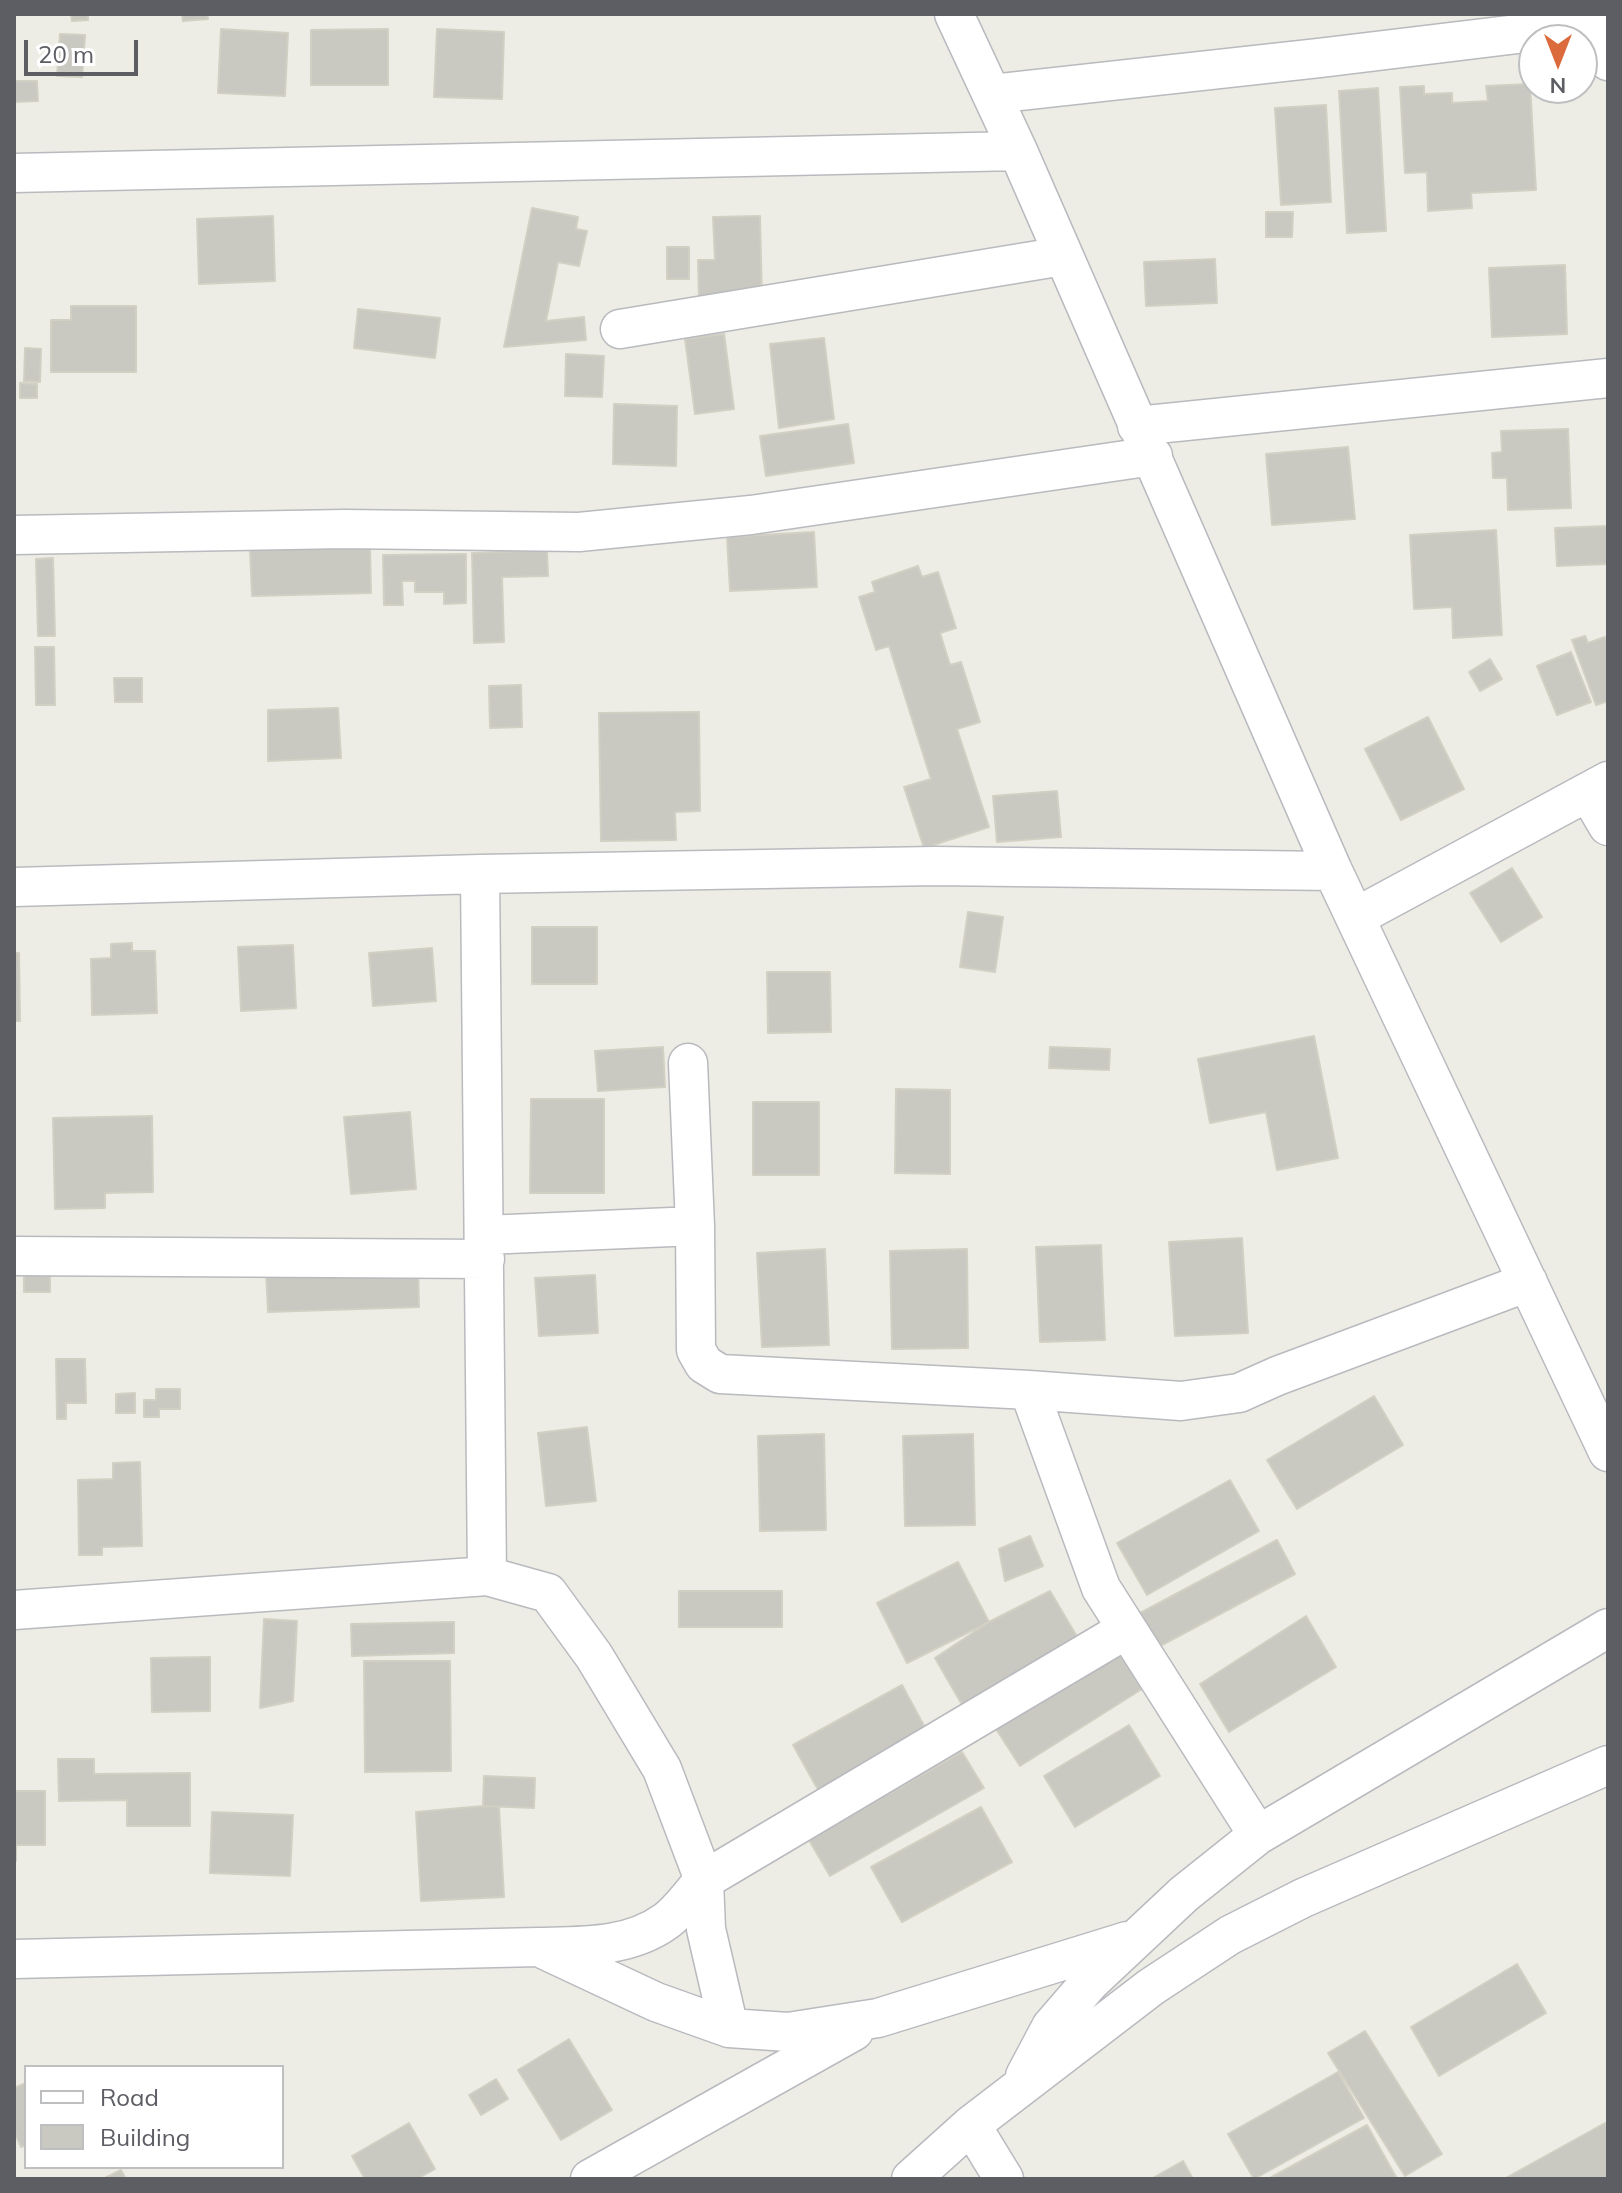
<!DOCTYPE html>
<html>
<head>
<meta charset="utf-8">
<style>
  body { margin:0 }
  #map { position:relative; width:1622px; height:2193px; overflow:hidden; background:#eeede5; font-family:Mulish,sans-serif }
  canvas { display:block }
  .frame { position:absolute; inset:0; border:16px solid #5c5e64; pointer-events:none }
  .legend { position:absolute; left:24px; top:2065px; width:260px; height:104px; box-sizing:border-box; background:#fff; border:2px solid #bebfc1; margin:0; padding:10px 14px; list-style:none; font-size:24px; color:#5c5e64 }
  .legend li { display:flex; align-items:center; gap:16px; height:40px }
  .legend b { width:40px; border:2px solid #bebfc1 }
  .north { position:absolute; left:1518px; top:24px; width:80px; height:80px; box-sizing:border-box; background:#fff; border:2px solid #bebfc1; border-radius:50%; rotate:180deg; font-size:22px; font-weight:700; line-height:32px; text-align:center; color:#5c5e64 }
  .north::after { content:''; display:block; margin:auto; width:28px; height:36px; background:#db6a3d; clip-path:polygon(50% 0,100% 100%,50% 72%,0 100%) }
  .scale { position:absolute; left:24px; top:40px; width:114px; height:36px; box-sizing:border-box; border:4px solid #5c5e64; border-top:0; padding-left:10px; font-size:24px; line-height:28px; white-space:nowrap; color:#5c5e64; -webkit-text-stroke:6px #fff; paint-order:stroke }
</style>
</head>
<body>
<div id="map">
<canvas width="1622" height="2193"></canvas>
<div class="frame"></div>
<ul class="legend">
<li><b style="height:10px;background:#fff"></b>Road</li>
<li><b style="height:22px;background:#c9c8c1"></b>Building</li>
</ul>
<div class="north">N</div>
<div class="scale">20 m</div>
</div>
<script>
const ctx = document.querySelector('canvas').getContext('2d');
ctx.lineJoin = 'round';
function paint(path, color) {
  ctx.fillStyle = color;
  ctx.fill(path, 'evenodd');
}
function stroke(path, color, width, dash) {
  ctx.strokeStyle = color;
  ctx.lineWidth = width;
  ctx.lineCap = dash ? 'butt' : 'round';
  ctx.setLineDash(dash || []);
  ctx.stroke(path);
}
const building = new Path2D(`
  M71 14H88V20L72 21Z
  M182 14H207L208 19 183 21Z
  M221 29 288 33 285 96 218 93Z
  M388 29V85H311V30Z
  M437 29 504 32 502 99 434 97Z
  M60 34 85 35 82 77 57 76Z
  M14 81H37L38 101 14 102Z
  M1530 84 1536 190 1471 193 1472 208 1428 211 1427 172 1405 173 1400 87 1424 86V94L1452 93V103L1488 101 1486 86Z
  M1378 88 1386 231 1347 233 1339 91Z
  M1326 105 1331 202 1281 205 1275 108Z
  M532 208 578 217 576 229 587 231 579 266 558 262 546 321 584 317 586 340 504 347Z
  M1266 212H1293L1292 237H1266Z
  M273 216 275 281 199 284 197 219Z
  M760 216 762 299 699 301 698 260H715L713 217Z
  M667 247H689V279H667Z
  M1215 259 1217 303 1146 306 1144 262Z
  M1565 265 1567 334 1492 337 1489 268Z
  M71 306H136V372H51V320H71Z
  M358 309 440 318 435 358 354 348Z
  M724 334 734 409 695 414 685 339Z
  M824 338 834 419 779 428 770 344Z
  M25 348 41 349 40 382 24 381Z
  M566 354 604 356 602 397 565 396Z
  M20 383 37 384V398H20Z
  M614 404 677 406 676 466 613 464Z
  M848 424 854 463 766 476 760 436Z
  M1568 429 1571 508 1508 510 1507 478H1493L1492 453 1502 452 1501 431Z
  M1348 447 1355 519 1272 525 1266 454Z
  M1608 526V564L1557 566 1555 528Z
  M1496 530 1502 635 1453 638 1452 607 1414 609 1410 535Z
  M814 532 817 587 730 591 727 537Z
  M370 545 371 593 252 596 250 549Z
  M547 550 548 576 502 577 504 642 474 643 472 553Z
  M466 554V603L444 604V592H415V581H402L403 605H384L383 555Z
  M53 558 55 636H38L36 559Z
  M918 566 922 577 938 572 956 628 940 633 950 665 961 662 980 722 957 729 989 827 924 848 904 787 931 779 889 646 876 650 859 597 875 592 872 582Z
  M1585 636 1588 643 1605 637 1608 644V701L1596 705 1572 640Z
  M35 647H54L55 705H36Z
  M1571 652 1591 702 1557 715 1537 666Z
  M1490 659 1502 679 1480 691 1469 672Z
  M114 678H142V702H115Z
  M521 685 522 727 490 728 489 686Z
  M338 708 341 758 268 761V710Z
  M699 712 700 811 675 812 676 840 601 841 599 713Z
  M1428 717 1464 789 1401 820 1365 749Z
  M1057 791 1061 837 997 842 993 796Z
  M1512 868 1542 917 1501 942 1470 893Z
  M968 912 1003 917 995 972 960 967Z
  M532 927H597V984H532Z
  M132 943V951H155L157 1013 92 1015 91 959 111 958V944Z
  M293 945 296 1008 241 1011 238 947Z
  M432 948 436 1001 373 1006 369 953Z
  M14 953H19L20 1021H14Z
  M767 972H830L831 1032 768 1033Z
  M1314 1036 1338 1158 1277 1170 1266 1112 1210 1123 1198 1059Z
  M663 1047 665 1087 598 1091 595 1051Z
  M1050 1047 1110 1049 1109 1070 1049 1068Z
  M896 1089 950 1090V1174L895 1173Z
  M531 1099H604V1193H530Z
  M753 1102H819V1175H753Z
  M410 1112 416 1189 351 1194 344 1117Z
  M152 1116 153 1192 105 1193V1208L55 1209 53 1118Z
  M1242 1238 1248 1333 1175 1336 1169 1242Z
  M1101 1245 1105 1340 1040 1342 1036 1247Z
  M825 1249 829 1345 762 1347 757 1253Z
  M967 1249 968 1348 892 1349 890 1251Z
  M24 1262H50V1292H24Z
  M418 1268 419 1307 268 1312 266 1271Z
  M595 1275 598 1333 539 1336 535 1278Z
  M56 1359H85L86 1403H66V1419H57Z
  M156 1389H180V1409H159V1417H144V1400H156Z
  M135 1393V1413H116V1394Z
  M1374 1396 1403 1445 1297 1509 1267 1460Z
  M587 1427 596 1501 546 1506 538 1433Z
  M824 1434 826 1530 760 1531 758 1436Z
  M973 1434 975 1525 905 1526 903 1436Z
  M140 1462 142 1546 102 1547V1555H79L78 1480 113 1479V1463Z
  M1230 1480 1259 1531 1147 1595 1117 1543Z
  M1030 1536 1043 1566 1005 1581 999 1549Z
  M1277 1540 1295 1574 1147 1653 1129 1619Z
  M958 1562 989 1622 907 1663 877 1603Z
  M679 1591H782V1627H679Z
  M1050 1591 1079 1640 964 1708 935 1658 989 1622Z
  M1306 1616 1336 1667 1229 1732 1200 1684Z
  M264 1619 297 1621 293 1701 260 1708Z
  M454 1622V1653L352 1656 351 1624Z
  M1119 1651 1142 1689 1020 1766 996 1729Z
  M210 1657V1711L152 1712 151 1658Z
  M364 1661H450L451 1771 365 1772Z
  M902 1685 929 1735 821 1795 793 1745Z
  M1129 1725 1160 1776 1075 1827 1044 1776Z
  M962 1752 984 1788 830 1876 809 1840Z
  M58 1759H94V1774L190 1773V1826H127V1800L59 1801Z
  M484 1776 535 1778 534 1808 483 1806Z
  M14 1791H45V1845H16V1861H14Z
  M483 1806 499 1807 504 1897 421 1901 416 1812Z
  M981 1807 1012 1862 902 1922 871 1867Z
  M212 1812 293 1815 290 1876 210 1873Z
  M1517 1964 1546 2013 1439 2076 1411 2027Z
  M1365 2031 1442 2154 1405 2176 1328 2053Z
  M569 2039 612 2110 561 2140 518 2070Z
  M1338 2072 1364 2118 1254 2179 1228 2134Z
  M496 2079 508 2099 481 2115 469 2095Z
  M26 2083V2145L21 2147 14 2131V2088Z
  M409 2123 435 2169 417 2179H365L352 2156Z
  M1605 2123 1608 2128V2179H1504Z
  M1367 2125 1397 2179H1268Z
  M1183 2161 1193 2179H1151Z
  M121 2170 126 2179H103Z`);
paint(building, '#c9c8c1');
stroke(building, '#d2d0c3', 2);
const street = new Path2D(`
  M954 14 1018 151 1333 871 1608 1452
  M1601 14 1608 61
  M992 94 1319 58 1608 23
  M14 173 1018 151
  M620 329 1063 256
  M1137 426 1608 378
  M14 535 344 529 579 532 751 515 1153 456
  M1588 792 1608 826
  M480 874 487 1576
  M14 887 480 874 935 866 1333 871
  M1356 917 1608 781
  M688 1063 695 1226 696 1350 704 1364 720 1374 1029 1390 1181 1401 1239 1393 1277 1376 1528 1282
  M485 1235 695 1226
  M14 1256 485 1259
  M1029 1390 1101 1588 1258 1835
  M14 1610 487 1576 548 1593 594 1656 662 1769 704 1880 706 1929 729 2028
  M545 1950 656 2002 729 2028 788 2032 878 2018 1127 1941
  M14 1959 539 1947C582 1946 629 1948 666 1921 680 1911 692 1893 704 1880L1127 1629
  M1025 2076 1051 2027 1089 1983 1184 1894 1258 1835 1608 1628
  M971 2125 1004 2179
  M590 2179 854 2031
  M911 2179 971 2125 1151 1987 1230 1935 1303 1898 1608 1765`);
stroke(street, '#b9babf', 41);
stroke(street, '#fff', 38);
</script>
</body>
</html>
